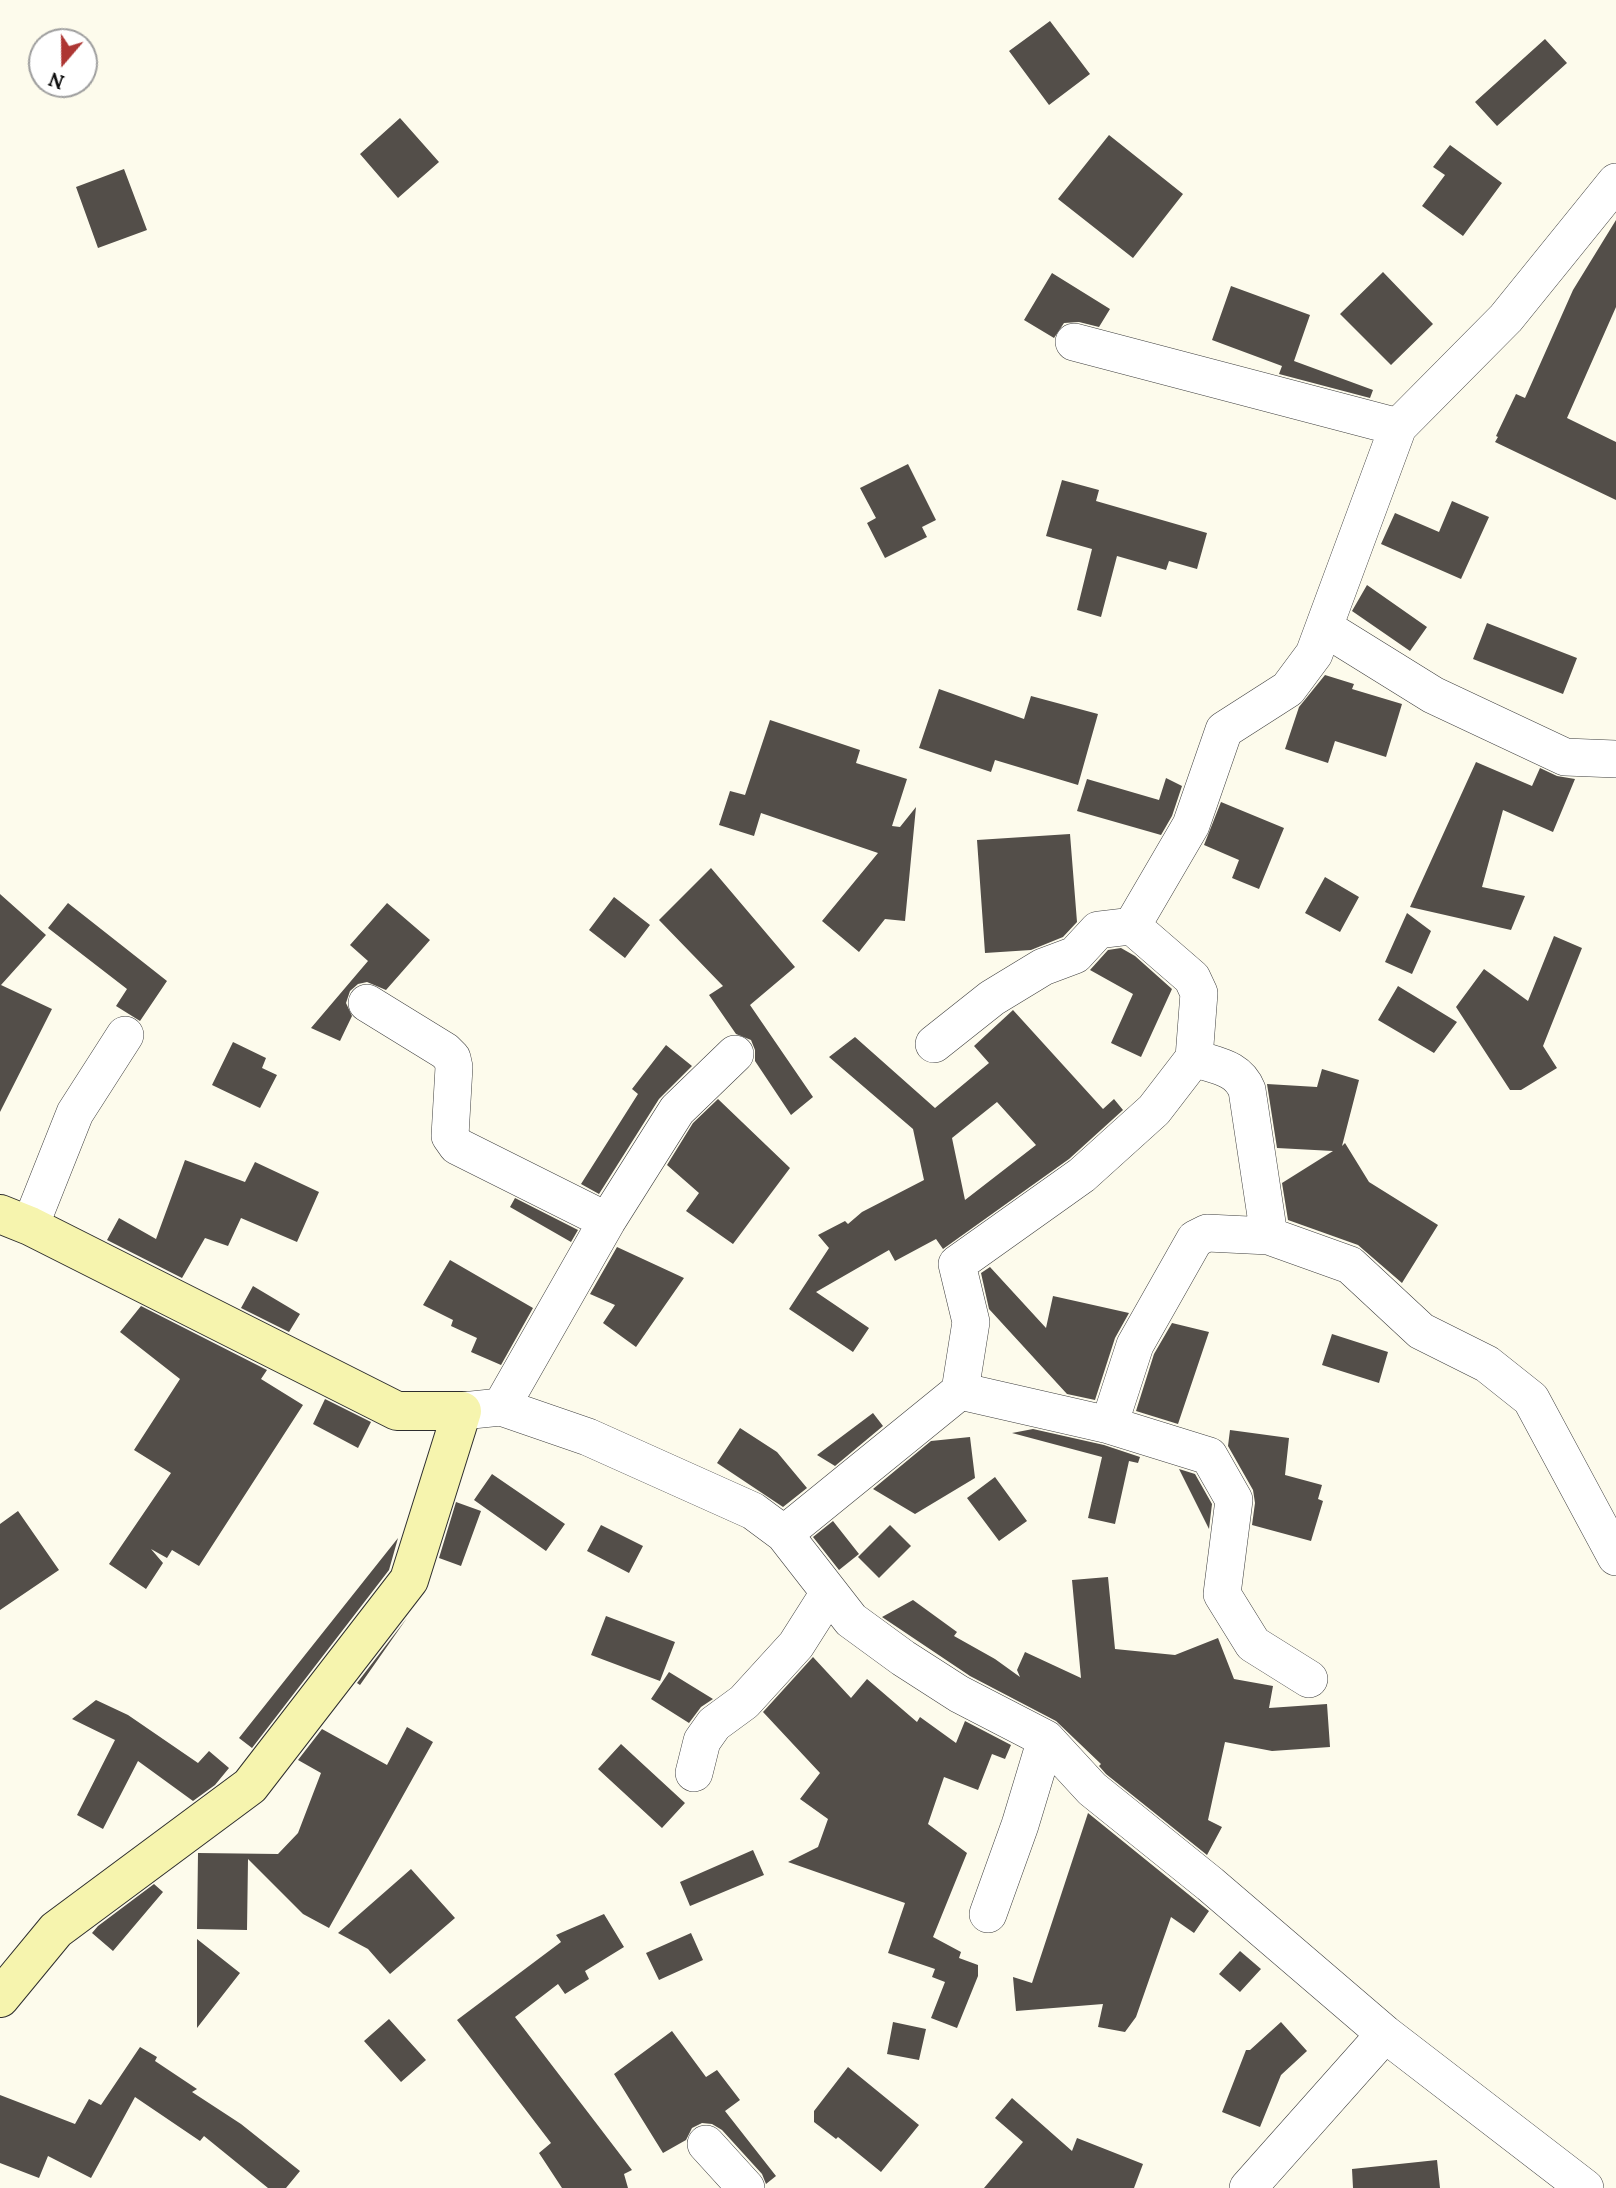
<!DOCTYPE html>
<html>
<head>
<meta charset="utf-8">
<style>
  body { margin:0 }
  #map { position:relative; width:1616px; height:2188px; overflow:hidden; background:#fdfbec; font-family:Lora,serif }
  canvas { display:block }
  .north { position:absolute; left:28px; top:28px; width:70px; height:70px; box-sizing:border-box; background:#fff; border:2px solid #9e9e9e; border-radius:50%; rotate:200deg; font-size:19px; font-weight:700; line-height:28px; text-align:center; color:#0c0c0c }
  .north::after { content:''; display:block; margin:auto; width:24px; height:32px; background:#ad3633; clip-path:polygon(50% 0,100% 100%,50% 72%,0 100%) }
</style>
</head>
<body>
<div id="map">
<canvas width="1616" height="2188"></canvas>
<div class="north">N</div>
</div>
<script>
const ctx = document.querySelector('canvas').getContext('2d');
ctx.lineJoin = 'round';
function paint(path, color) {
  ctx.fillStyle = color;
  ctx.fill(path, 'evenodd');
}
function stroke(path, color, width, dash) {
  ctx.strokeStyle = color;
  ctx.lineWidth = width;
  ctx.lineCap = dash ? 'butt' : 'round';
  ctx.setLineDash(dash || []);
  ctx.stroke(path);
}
paint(new Path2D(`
  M1050 21 1090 74 1049 105 1009 51Z
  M1545 39 1567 63 1497 126 1475 102Z
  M400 118 439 162 398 198 360 154Z
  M1109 135 1183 194 1133 258 1058 199Z
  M1450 145 1502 183 1463 236 1422 206 1445 175 1433 167Z
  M124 169 147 230 98 248 76 187Z
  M1616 220V307L1567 418 1616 442V500L1495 442 1498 437 1496 436 1516 394 1525 398 1573 290Z
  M1383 272 1433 324 1391 365 1340 314Z
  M1052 273 1110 309 1099 327 1079 322 1064 323 1054 338 1024 320Z
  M1231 286 1310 315 1294 361 1373 390 1370 398 1279 374 1282 366 1212 340Z
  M908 464 936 520 922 527 927 537 885 558 867 523 876 518 860 488Z
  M1062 480 1099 490 1096 501 1207 533 1197 569 1169 561 1166 570 1117 556 1101 617 1077 610 1092 549 1046 536Z
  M1452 501 1489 517 1461 579 1381 544 1395 513 1439 532Z
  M1367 585 1427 627 1410 651 1352 611Z
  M1487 623 1577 658 1563 694 1473 659Z
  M1325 675 1354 684 1352 689 1402 704 1386 757 1335 741 1328 763 1285 749 1299 707Z
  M939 689 1024 719 1031 696 1098 714 1078 785 995 760 991 772 919 748Z
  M770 720 860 750 856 763 907 779 892 826 900 827 916 807 905 921 885 919 859 952 822 921 878 853 761 813 754 836 719 825 730 791 745 795Z
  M1476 762 1532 786 1540 768 1557 776 1575 779 1553 832 1503 810 1482 887 1525 896 1511 930 1410 907Z
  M1166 778 1182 786 1172 816 1161 835 1077 811 1087 779 1159 800Z
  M1221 802 1284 828 1259 889 1232 878 1239 860 1204 845Z
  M1070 834 1077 922 1063 937 1031 950 985 953 977 840Z
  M711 868 795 967 750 1005 813 1097 791 1115 755 1061V1050L751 1040 736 1034 709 995 723 986 659 920Z
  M1325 877 1359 897 1340 932 1305 913Z
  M0 894 46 935 1 985 52 1009 0 1112Z
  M614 897 650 925 625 958 589 930Z
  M68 903 167 981 140 1021 116 1006 127 989 48 928Z
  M387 903 430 940 386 990 367 982 358 984 350 991 346 1003 352 1016 340 1041 311 1028 368 961 350 945Z
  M1407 913 1431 931 1412 974 1385 962Z
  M1554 936 1582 948 1543 1046 1557 1068 1521 1090H1510L1456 1007 1484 969 1528 1001Z
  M1121 948 1135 956 1172 989 1141 1057 1111 1043 1133 994 1090 970 1108 950Z
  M1398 986 1457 1022 1434 1053 1378 1020Z
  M1013 1010 1103 1109 1114 1099 1123 1110 1069 1159 943 1249 936 1239 895 1261 889 1250 816 1292 869 1328 853 1352 789 1309 829 1248 818 1235 845 1221 848 1224 862 1212 924 1180 913 1129 829 1057 855 1037 935 1108 989 1063 974 1046ZM997 1102 1036 1145 965 1200 952 1138Z
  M233 1042 266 1058 262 1068 277 1075 260 1108 212 1085Z
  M666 1045 692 1066 659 1099 599 1194 581 1184 638 1094 632 1089Z
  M1322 1069 1359 1080 1342 1146 1345 1143 1369 1182 1438 1225 1402 1283 1358 1245 1288 1220 1282 1183 1333 1151 1277 1148 1267 1084 1317 1087Z
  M718 1099 790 1168 733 1244 686 1211 699 1193 667 1165 693 1123Z
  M185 1160 245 1182 255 1162 319 1192 297 1242 241 1218 228 1246 205 1238 182 1278 107 1240 119 1218 156 1239Z
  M515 1198 578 1230 571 1242 510 1207Z
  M617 1247 684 1278 636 1347 603 1323 615 1305 590 1294Z
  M450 1260 533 1308 501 1365 471 1352 477 1338 451 1326 453 1320 423 1305Z
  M990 1267 1046 1328 1053 1296 1129 1313 1115 1338 1095 1400 1067 1394 989 1309 981 1273Z
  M253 1286 300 1314 289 1332 241 1308Z
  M141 1306 267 1370 261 1379 303 1405 199 1566 172 1550 167 1558 151 1549 163 1563 146 1589 109 1564 171 1473 134 1450 180 1379 120 1332Z
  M1172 1323 1209 1332 1178 1424 1136 1411 1154 1354Z
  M1332 1334 1388 1352 1379 1383 1322 1365Z
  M325 1399 371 1422 358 1448 313 1424Z
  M873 1413 883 1426 835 1466 817 1455Z
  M740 1428 777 1452 807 1488 783 1507 717 1463Z
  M1033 1429 1104 1445 1140 1457 1138 1463 1129 1461 1115 1524 1088 1518 1102 1457 1012 1433Z
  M1230 1430 1289 1438 1285 1475 1322 1485 1318 1499 1323 1501 1311 1541 1252 1525 1255 1503 1253 1490 1228 1446Z
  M970 1437 975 1478 915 1514 873 1489 931 1441Z
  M1179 1469 1195 1474 1212 1504 1209 1529Z
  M492 1474 565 1524 546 1551 474 1500Z
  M995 1477 1027 1521 999 1541 967 1498Z
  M456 1502 481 1511 461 1566 439 1558Z
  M18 1511 59 1570 0 1610V1524Z
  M833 1521 859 1554 839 1570 813 1537Z
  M601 1525 643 1546 629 1573 587 1551Z
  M890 1525 911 1546 879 1578 858 1557Z
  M398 1538 389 1570 252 1748 239 1738Z
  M1108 1577 1115 1649 1175 1655 1218 1638 1234 1679 1273 1686 1269 1708 1327 1704 1330 1747 1272 1751 1225 1742 1208 1820 1222 1827 1207 1855 1106 1774 1099 1766 1101 1764 1056 1721 970 1676 882 1617 913 1600 957 1632 954 1636 995 1659 1020 1677 1017 1670 1025 1652 1081 1678 1072 1580Z
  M606 1616 675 1642 660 1681 591 1655Z
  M407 1618 360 1685 357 1683Z
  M813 1657 851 1698 867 1679 917 1722 920 1717 956 1743 965 1721 1011 1745 1005 1759 992 1754 978 1790 944 1777 928 1824 967 1853 933 1937 961 1952 959 1958 978 1965V1976L957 2028 931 2018 945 1982 932 1977 935 1969 888 1953 905 1903 788 1862 818 1847 828 1819 800 1799 820 1773 763 1712Z
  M669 1672 713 1699 701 1707 689 1723 651 1699Z
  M96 1700 128 1715 198 1763 209 1751 229 1768 215 1785 193 1801 138 1761 103 1829 77 1815 115 1740 72 1719Z
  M407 1727 433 1742 329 1928 303 1914 248 1859 247 1930 197 1929 198 1853 278 1854 298 1833 321 1773 298 1760 322 1729 387 1765Z
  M621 1744 685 1803 662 1828 598 1769Z
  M1088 1813 1209 1911 1194 1933 1171 1917 1136 2017 1125 2032 1098 2027 1103 2004 1016 2011 1013 1977 1032 1983Z
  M753 1850 764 1875 690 1906 680 1882Z
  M411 1869 455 1918 390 1974 368 1949 338 1933Z
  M154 1884 163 1892 113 1951 92 1933 98 1926Z
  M604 1914 624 1947 585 1971 589 1979 565 1994 558 1984 515 2017 632 2170 624 2174 628 2188H562L539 2153 551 2143 457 2020 561 1942 556 1935Z
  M691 1933 703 1960 659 1980 646 1953Z
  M197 1939 240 1973 197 2028Z
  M1240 1951 1261 1969 1240 1992 1219 1974Z
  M389 2019 426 2060 401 2082 364 2041Z
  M893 2022 926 2029 919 2060 887 2054Z
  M1281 2022 1307 2051 1281 2075 1260 2127 1222 2112 1246 2050H1250Z
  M672 2031 706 2077 717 2070 740 2100 725 2111 776 2176 766 2184 762 2174 722 2130 712 2124 702 2123 692 2128 686 2140 663 2153 614 2074Z
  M140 2047 157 2057 155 2061 197 2089 192 2092 241 2124 300 2171 286 2188H268L204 2136 200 2141 135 2097 91 2178 48 2156 39 2178 0 2163V2095L75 2124 89 2099 101 2105Z
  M848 2067 919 2125 881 2172 838 2137 836 2139 814 2122V2111Z
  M1012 2098 1072 2151 1077 2138 1143 2164 1134 2188H984L1023 2142 995 2118Z
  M1437 2160 1440 2188H1353L1352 2169Z`), '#534e49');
const street = new Path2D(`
  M1074 342 1398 427
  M1325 628 1433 695 1565 757 1616 759
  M367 1003 445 1051 452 1058 454 1067 450 1136 457 1146 607 1221
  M934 1044 992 998 1043 967 1075 955 1098 930 1132 926 1191 825 1224 730 1288 689 1314 654 1398 427 1506 318 1616 182
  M1194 1058C1216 1066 1238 1067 1247 1090L1269 1236
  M30 1226 75 1113 125 1035
  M960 1391 1109 1425 1209 1456 1234 1500 1222 1594 1253 1644 1309 1679
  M501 1407 607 1221 677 1110 735 1054
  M462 1411 501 1407 588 1437 753 1511 784 1534 851 1620 903 1658 959 1694 1046 1739 1092 1789 1210 1884 1385 2034 1585 2188
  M1109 1425 1135 1345 1195 1239 1207 1233 1269 1236 1350 1265 1421 1331 1487 1364 1531 1399 1616 1557
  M784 1534 960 1391 971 1322 957 1264 1082 1175 1154 1110 1194 1058 1199 993 1192 978 1132 926
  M694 1773 702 1741 714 1724 744 1702 796 1645 829 1593
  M988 1914 1020 1825 1046 1739
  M706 2144 746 2188
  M1248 2188 1385 2034`);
const secondary = new Path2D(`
  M0 1214 30 1226 397 1411H462L409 1580 250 1786 56 1930 0 1998`);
stroke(street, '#3f3f3f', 38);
stroke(secondary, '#2e2e2e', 40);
stroke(street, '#fff', 37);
stroke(secondary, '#f6f4ae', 38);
</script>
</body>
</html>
